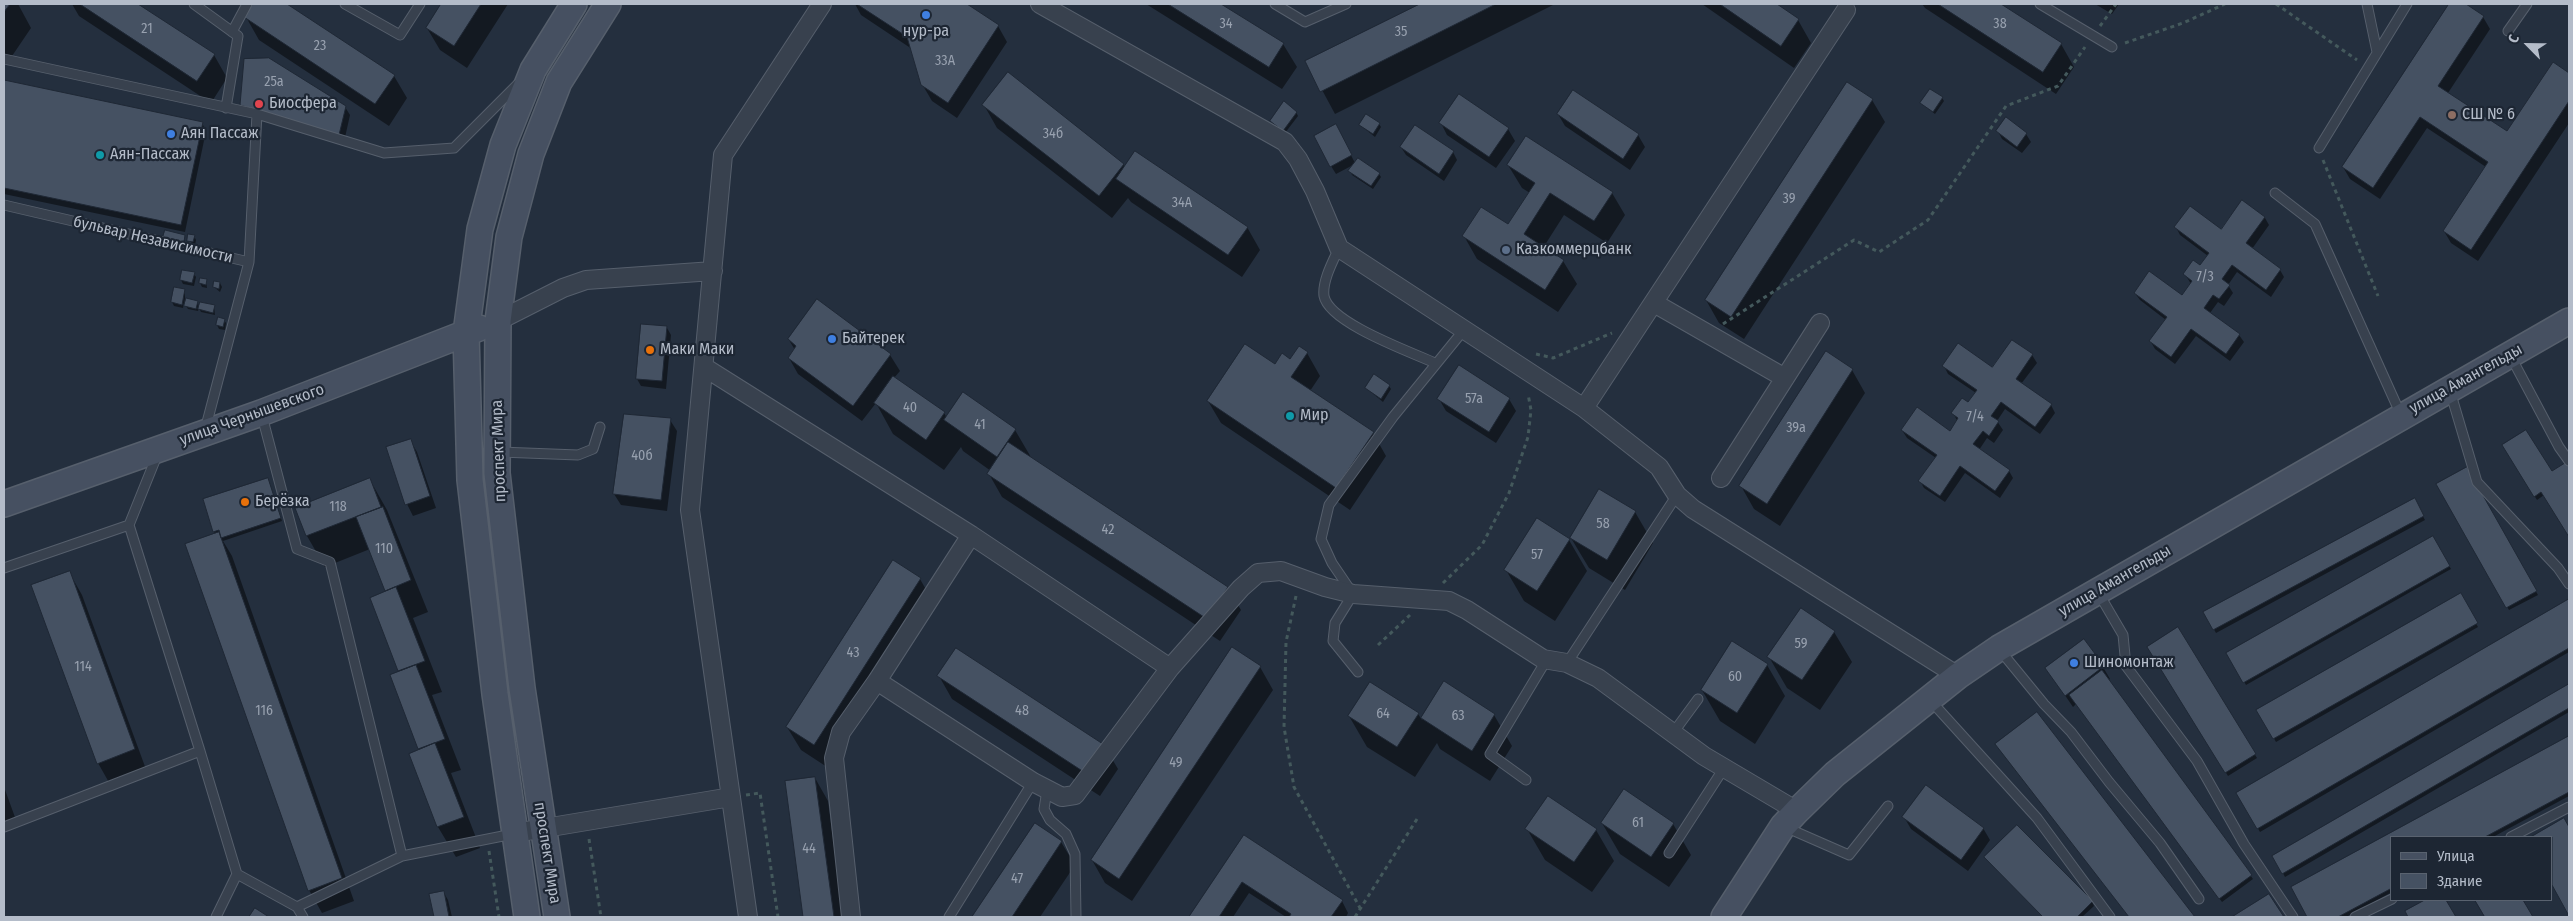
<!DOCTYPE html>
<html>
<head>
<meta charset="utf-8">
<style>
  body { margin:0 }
  #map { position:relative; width:2573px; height:921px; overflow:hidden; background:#242f3e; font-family:"Fira Sans Condensed",sans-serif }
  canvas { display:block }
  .frame { position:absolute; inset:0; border:5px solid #b4bcc9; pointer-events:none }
  .legend { position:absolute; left:2390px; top:836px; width:162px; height:65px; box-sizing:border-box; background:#1d2633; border:1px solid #59626f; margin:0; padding:6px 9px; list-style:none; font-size:15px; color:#b4bcc9 }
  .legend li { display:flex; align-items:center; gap:10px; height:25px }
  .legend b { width:25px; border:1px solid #59626f }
  .north { position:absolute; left:2503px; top:20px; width:50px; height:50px; -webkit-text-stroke:4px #1d2633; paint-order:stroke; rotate:293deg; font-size:14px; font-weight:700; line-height:20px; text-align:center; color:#b4bcc9 }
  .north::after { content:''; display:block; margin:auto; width:18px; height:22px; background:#b4bcc9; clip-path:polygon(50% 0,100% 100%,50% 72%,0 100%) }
</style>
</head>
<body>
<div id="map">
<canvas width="2573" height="921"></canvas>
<div class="frame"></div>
<ul class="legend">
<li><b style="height:6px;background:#465061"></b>Улица</li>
<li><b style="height:14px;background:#455162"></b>Здание</li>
</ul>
<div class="north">С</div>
</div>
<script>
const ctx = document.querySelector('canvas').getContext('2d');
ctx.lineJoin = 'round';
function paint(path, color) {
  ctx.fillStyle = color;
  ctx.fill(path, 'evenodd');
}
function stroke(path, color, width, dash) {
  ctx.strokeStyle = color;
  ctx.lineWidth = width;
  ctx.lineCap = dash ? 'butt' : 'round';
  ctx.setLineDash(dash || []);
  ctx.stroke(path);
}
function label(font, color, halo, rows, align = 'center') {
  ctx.font = font + ' "Fira Sans Condensed",sans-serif';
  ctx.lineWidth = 4.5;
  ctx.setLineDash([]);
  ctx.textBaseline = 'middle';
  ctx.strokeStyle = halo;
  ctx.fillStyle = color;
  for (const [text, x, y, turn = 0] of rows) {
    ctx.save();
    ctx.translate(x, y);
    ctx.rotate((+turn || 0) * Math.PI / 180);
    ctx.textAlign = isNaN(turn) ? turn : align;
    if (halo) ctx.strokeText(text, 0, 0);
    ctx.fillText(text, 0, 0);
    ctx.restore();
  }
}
paint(new Path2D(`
  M4 4H18L31 28 10 59 4 55Z
  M72 4H135L214 55 227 78 211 103 79 16Z
  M255 4H285L394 76 407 98 389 126 259 40 246 17Z
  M443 4H508L467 68 440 50 427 28Z
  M855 4H965L998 26 1007 42 957 118 932 101 922 84 912 49 861 15Z
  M1146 4H1219L1283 44 1297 67 1282 89Z
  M1422 4H1555L1335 114 1307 62Z
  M1702 4H1775L1798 20 1811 43 1794 68Z
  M1922 4H1999L2061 44 2074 67 2056 94 1925 8Z
  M2095 4H2119L2112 14Z
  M2450 4H2464L2483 17 2490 29 2448 93 2508 133 2553 64 2569 74V123L2478 261 2451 243 2444 231 2486 167 2427 128 2380 199 2350 179 2343 167Z
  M4 81 202 123 206 131 185 232 4 194Z
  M1942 98 1944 101 1935 114 1921 103Z
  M1872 100 1885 122 1744 339 1719 323 1706 300Z
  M241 104 345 107 350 115 344 142 245 112Z
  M984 105 1123 164 1125 168 1247 227 1260 250 1242 277 1131 202 1128 198 1112 218 997 128Z
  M1296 112 1298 116 1285 133 1271 121Z
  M1558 114 1638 135 1645 147 1630 170 1565 126Z
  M1441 123 1508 129 1515 141 1496 168 1447 135Z
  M1379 124 1381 127 1375 137 1360 125Z
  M1998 131 2026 134 2031 142 2022 153 2002 139Z
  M1340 134 1355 163 1379 174 1381 177 1373 189 1352 175 1350 171 1355 164 1336 174 1331 166Z
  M1401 147 1453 152 1457 160 1444 181 1406 155Z
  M1508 165 1612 193 1625 215 1607 243 1564 215 1543 248 1563 261 1577 284 1558 312 1477 259 1464 236 1508 226 1530 193 1522 188Z
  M2243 202 2265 218 2269 225 2252 249 2280 270 2284 277 2271 297 2237 272 2228 285 2233 293 2224 306 2218 302 2210 313 2239 335 2244 342 2230 361 2196 336 2175 364 2155 349 2151 342 2166 320 2140 300 2135 293 2182 296 2191 284 2185 274 2200 267 2208 256 2180 235 2176 227 2222 231Z
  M184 236 185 245 166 240 164 237Z
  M194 236 196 240 195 245 188 240Z
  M194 274 196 277 194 286 183 284 181 280Z
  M206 280 207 288 202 287 200 283Z
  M220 283 222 287 220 292 214 287Z
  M185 290V299L197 302 200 307 214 306 215 315 201 312 199 308 198 311 188 309 184 303 183 308 174 306 172 302Z
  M818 301 890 355 900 371 894 378 944 413 947 418 1015 430 1032 459 1227 587 1241 610 1220 641 1002 497 989 474 991 471 963 451 961 447 944 470 893 434 876 403 862 421 798 374 789 358 795 350 789 340Z
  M219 319 224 320 226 323 225 330 219 329 217 325Z
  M667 328 671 335 666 389 641 386 637 379Z
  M2012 341 2032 355 2037 363 2021 384 2051 405 2055 413 2040 434 2005 409 1997 421 2003 430 1994 443 1987 438 1979 450 2009 471 2013 478 2000 498 1965 473 1945 502 1924 488 1920 481 1936 458 1907 438 1902 430 1950 432 1958 422 1953 413 1969 404 1976 393 1948 374 1944 366 1992 369Z
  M1307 353 1320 376 1310 391 1373 433 1386 456 1350 510 1221 423 1208 401 1275 366Z
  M1460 367 1509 399 1516 411 1496 443 1446 411 1439 399Z
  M1852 370 1865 393 1780 526 1754 509 1741 486Z
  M1389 386 1391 389 1383 402 1366 388Z
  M670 420 677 431 667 511 621 505 614 494Z
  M410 440 417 452 436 508 413 516 407 504Z
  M2503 446 2551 472 2569 465V535L2544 495 2537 500Z
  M2466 468 2538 595 2509 610 2438 484Z
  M370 480 387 510 428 612 413 618 442 692 432 695 461 770 451 773 480 848 456 857 438 827 400 672 371 598 387 592 370 549 325 567 307 536 296 508Z
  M269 482 282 521 223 541 232 556 354 901 322 913 309 890 214 531Z
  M1599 490 1635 512 1653 543 1625 590 1589 568 1571 538Z
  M2414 500 2425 520 2216 633 2205 613Z
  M2433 537 2451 569 2246 685 2228 653Z
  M1569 540 1587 571 1555 621 1524 601 1506 570Z
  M69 572 82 595 147 772 111 786 98 763Z
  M920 579 933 602 827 767 801 750 787 727Z
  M2460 595 2478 627 2276 742 2258 710Z
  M2569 601V652L2260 832 2238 793Z
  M2177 629 2257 758 2228 776 2149 647Z
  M1834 632 1852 662 1820 710 1787 688 1769 657Z
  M2084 641 2103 667 2110 679 2108 681 2253 879 2222 902 2076 704 2073 707 2047 669Z
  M1767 665 1785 696 1755 744 1720 721 1702 690Z
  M1260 667 1273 690 1132 901 1105 883 1092 860Z
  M939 676 1105 747 1118 769 1100 796 952 699Z
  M1445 683 1494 715 1512 746 1490 781 1440 749 1437 743 1415 777 1367 747 1349 716 1418 714 1422 720Z
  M2569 685V712L2285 877 2274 856Z
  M2037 714 2193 917H2131L1998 748Z
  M2569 737V796L2493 837H2392V892L2346 917H2308L2292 888Z
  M815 778 828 801 843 917H804L787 782Z
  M4 787 16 820 4 825Z
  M1625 790 1673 824 1691 855 1669 887 1620 854 1602 823Z
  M1548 797 1596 830 1614 861 1592 892 1545 860 1527 829Z
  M1904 817 1983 828 1990 840 1968 871 1911 829Z
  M2564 820 2569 829V913L2552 882V837H2534Z
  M1035 824 1061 842 1075 865 1040 917H973Z
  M2017 826 2092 902 2094 906 2082 917H2044L1988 860Z
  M1244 836 1342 901 1348 913 1346 917H1286L1249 893 1233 917H1190Z
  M444 893 448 900 452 917H435L431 895Z
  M2428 900H2444L2454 917H2410L2407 912Z
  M2477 900H2522L2532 917H2487Z`), '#0007');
const building = new Path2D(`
  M4 4H10L4 12Z
  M80 4H138L215 54 197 81Z
  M253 4H287L395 75 375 104 244 17Z
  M441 4H481L454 46 426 28Z
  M857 4H967L999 25 948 103 921 85 907 37Z
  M1168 4H1221L1284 43 1269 67Z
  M1420 4H1496L1320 92 1305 61Z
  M1720 4H1777L1799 19 1781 46Z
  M1938 4H2001L2062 43 2043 72Z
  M2449 4H2466L2484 16 2438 86 2507 131 2553 62 2569 73V101L2471 250 2443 231 2488 162 2420 117 2373 188 2342 167Z
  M269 58 346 106 339 135 240 105 244 59Z
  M1008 72 1124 164 1099 196 982 105Z
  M4 80 203 122 181 225 4 188Z
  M1847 82 1873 99 1731 317 1705 300Z
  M1930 89 1943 97 1933 112 1920 103Z
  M1573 90 1639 134 1623 159 1557 114Z
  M1459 94 1509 128 1489 157 1439 123Z
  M1284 101 1297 112 1283 131 1270 121Z
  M1366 114 1380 123 1373 134 1359 125Z
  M2006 117 2027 133 2017 147 1996 131Z
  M1336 124 1352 155 1330 167 1314 136Z
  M1415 125 1454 151 1439 174 1400 147Z
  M1526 136 1613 192 1594 221 1550 193 1524 234 1564 260 1545 290 1462 236 1481 207 1508 224 1535 183 1507 165Z
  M1135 151 1248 227 1228 255 1116 179Z
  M1358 158 1380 173 1371 186 1348 171Z
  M2242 200 2265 217 2246 243 2281 269 2266 290 2232 265 2222 279 2230 285 2219 299 2213 295 2204 308 2240 334 2226 354 2191 329 2171 357 2149 341 2167 317 2134 293 2149 271 2182 295 2192 281 2183 274 2193 260 2200 265 2209 253 2174 227 2190 206 2221 229Z
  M165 230 185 235 184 242 163 237Z
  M188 234 195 235 193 242 187 241Z
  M182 270 195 272 192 283 180 280Z
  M200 278 207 279 206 285 199 283Z
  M214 281 220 282 219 289 213 287Z
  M174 287 185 289 182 305 171 302Z
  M186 298 198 301 196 309 184 306Z
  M817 299 891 354 853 406 788 358 796 346 788 339Z
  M200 302 215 305 213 313 198 309Z
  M218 317 225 319 223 327 216 325Z
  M641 324 667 326 662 381 636 379Z
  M2012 340 2033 354 2016 379 2052 404 2035 427 2001 402 1991 416 1999 421 1989 436 1983 431 1973 444 2010 470 1995 491 1960 466 1940 496 1918 481 1937 455 1901 430 1917 407 1950 431 1958 418 1951 413 1962 398 1968 402 1977 390 1942 366 1958 343 1992 367Z
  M1245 344 1275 364 1282 353 1290 359 1299 346 1308 352 1291 377 1374 432 1336 488 1207 401Z
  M1826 351 1853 369 1767 504 1739 486Z
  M1459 365 1510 398 1489 432 1437 399Z
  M1374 374 1390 385 1381 399 1365 388Z
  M893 376 945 412 926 440 874 403Z
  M963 392 1016 429 997 457 944 420Z
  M624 414 671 418 661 500 613 494Z
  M2526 430 2552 471 2568 461 2569 463V537L2541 492 2534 497 2502 445Z
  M411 439 430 496 405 505 386 447Z
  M1008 442 1228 587 1207 619 987 474Z
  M2467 467 2537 591 2506 608 2436 484Z
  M268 478 281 518 221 538 219 530 213 532 203 499Z
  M370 478 381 507 306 536 295 508Z
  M1599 489 1636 511 1607 560 1570 538Z
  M2415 498 2424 516 2213 630 2203 612Z
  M383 507 411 580 385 591 356 517Z
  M1537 518 1570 539 1537 591 1504 570Z
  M219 532 342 878 308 891 185 544Z
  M2433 536 2450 566 2243 683 2226 653Z
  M893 560 921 578 814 745 786 727Z
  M70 571 135 749 97 764 31 585Z
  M396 587 425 661 398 671 370 598Z
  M2461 593 2478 623 2273 739 2256 710Z
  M2569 599V648L2257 829 2236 793Z
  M1801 608 1835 631 1802 680 1767 657Z
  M2178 627 2256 754 2225 773 2147 647Z
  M2084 639 2104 666 2065 696 2045 668Z
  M1732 641 1768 664 1737 713 1701 690Z
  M1232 647 1261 666 1119 879 1091 860Z
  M956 648 1106 746 1087 774 937 676Z
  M416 665 445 739 418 749 390 675Z
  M2102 670 2252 875 2219 899 2069 695Z
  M1444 681 1495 714 1472 751 1421 718Z
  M1370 682 1419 713 1397 747 1348 716Z
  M2569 684V708L2282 874 2272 856Z
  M2037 712 2195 917H2129L1995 744Z
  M2569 736V792L2485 837H2392V888L2338 917H2307L2291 887Z
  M435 743 464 817 437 827 409 754Z
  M815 777 834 917H803L785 781Z
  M1926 785 1984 828 1961 860 1902 817Z
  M1624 789 1674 823 1651 857 1601 823Z
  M1548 796 1597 829 1574 862 1525 829Z
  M2564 818 2569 827V916L2552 885V837H2531Z
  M1035 823 1062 841 1012 917H972Z
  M2017 825 2093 901 2077 917H2043L1984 857Z
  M1244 835 1343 900 1331 917H1289L1291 914 1242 882 1219 917H1189Z
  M444 891 449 917H434L429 894Z
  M2269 894 2284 917H2232Z
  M2425 900H2446L2456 917H2408L2405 911Z
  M2475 900H2523L2533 917H2485Z
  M255 908 269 917H249Z`);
paint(building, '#455162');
stroke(building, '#1f2835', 1);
const lane = new Path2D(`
  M194 4 238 36 226 108
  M345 4 400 35 420 4
  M1275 4 1305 22 1346 4
  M2040 4 2112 47
  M2367 4 2377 52
  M2508 31 2527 4
  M232 32 247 4
  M4 59 257 114 384 153 454 148 518 84
  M2319 148 2407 4
  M2275 193 2315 224 2401 415
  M4 205 249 262 205 430
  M1339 248C1333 261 1322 281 1324 296 1329 323 1411 352 1435 363
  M249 262 257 114
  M2511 357 2559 447 2569 461
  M2450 391 2477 482 2558 568 2569 584
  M262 416 297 549 330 562 402 856 513 834
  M500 452 578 455 593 449 600 427
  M158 453 129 525 200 751
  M4 568 129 525
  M2099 594 2123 635 2126 666 2197 761 2244 844 2293 917
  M1999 649 2044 704 2071 732 2109 782 2160 843 2199 899
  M1567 663 1677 495
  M1358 672 1333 641 1335 623 1353 594 1332 563 1321 539 1329 505 1393 417 1463 331
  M1931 701 2037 818 2110 917
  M1673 733 1698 699
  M1526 780 1490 754 1547 659
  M1047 790 1044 809 1050 820 1066 834 1075 854 1076 917
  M4 827 200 751 237 874 297 907 402 856
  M1785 827 1849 855 1888 806
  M2511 837 2569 807
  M1669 853 1724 768
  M297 907 303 917
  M216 917 237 874
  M949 917 1033 782
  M2355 917 2392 899`);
const street = new Path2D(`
  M1040 4 1285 142 1298 159 1315 191 1339 248 1584 408
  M1846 10 1584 408 1659 467 1677 495 1693 509 1958 676
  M1654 303 1785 378
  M498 321 563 288 586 280 713 271
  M704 367 971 535 1170 668 1075 795 1062 797 1033 782 877 681 971 535
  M1721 478 1820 323
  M1170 668 1241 588 1258 573 1281 571 1325 587 1353 594 1449 601 1467 610 1543 659 1567 663 1598 678 1704 756 1797 811
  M515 833 731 797
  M748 917 690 510 723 155 822 4
  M851 917 834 758 841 732 877 681`);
const secondary = new Path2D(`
  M4 504 261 413 479 328
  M527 917 495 694 470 480 466 333 480 229 503 145 533 70 574 4
  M557 917 522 688 497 473 498 321 509 237 531 154 559 82 608 4
  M1724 917 1783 826 1797 811 1835 774 1958 676 1999 648 2569 321`);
stroke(lane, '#565f6c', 11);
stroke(street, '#565f6c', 20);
stroke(secondary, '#565f6c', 28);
stroke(new Path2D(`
  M2276 4 2357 60
  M2100 26 2116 4
  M2125 43 2183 23 2225 4
  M2323 160 2378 296
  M1723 324 1854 240 1879 252 1928 220 2006 106 2058 86 2085 47
  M1536 354 1553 358 1612 333
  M1443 583 1482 545 1509 493 1528 437 1531 410 1528 394
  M1296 596 1286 642 1284 727 1294 787 1360 908
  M1378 645 1410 615
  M746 795 760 793 778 917
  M589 839 601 917
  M489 851 499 917
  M1355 917 1417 819`), '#44595c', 3, [4, 4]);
stroke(lane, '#38414e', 9);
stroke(street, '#38414e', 18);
stroke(secondary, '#465061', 25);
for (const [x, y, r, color] of [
  [926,15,5,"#3f7fe0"],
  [259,104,5,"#e0444e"],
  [2452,115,5,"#8d6e63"],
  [171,134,5,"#3f7fe0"],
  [100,155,5,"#0f9aa8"],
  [1506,250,5,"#5c6f8a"],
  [832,339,5,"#3f7fe0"],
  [650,350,5,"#e8710a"],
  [1290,416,5,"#0f9aa8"],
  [245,502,5,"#e8710a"],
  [2074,663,5,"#3f7fe0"]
]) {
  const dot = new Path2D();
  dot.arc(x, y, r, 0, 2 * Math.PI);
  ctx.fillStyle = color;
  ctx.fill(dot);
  stroke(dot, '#1d2633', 2);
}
label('14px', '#98a1af', null, [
  ["34",1226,24],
  ["38",2000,24],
  ["21",147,29],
  ["35",1401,32],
  ["23",320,46],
  ["33А",945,61],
  ["25а",274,82],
  ["34б",1053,134],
  ["39",1789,199],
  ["34А",1182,203],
  ["7/3",2205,277],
  ["57а",1474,399],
  ["40",910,408],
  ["7/4",1975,417],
  ["41",980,425],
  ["39а",1796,428],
  ["40б",642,456],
  ["118",338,507],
  ["58",1603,524],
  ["42",1108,530],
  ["110",384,549],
  ["57",1537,555],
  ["59",1801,644],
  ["43",853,653],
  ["114",83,667],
  ["60",1735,677],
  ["116",264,711],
  ["48",1022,711],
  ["64",1383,714],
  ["63",1458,716],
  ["49",1176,763],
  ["61",1638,823],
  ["44",809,849],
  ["47",1017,879]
]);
label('16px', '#b4bcc9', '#1d2633', [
  ["нур-ра",926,32,"center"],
  ["Биосфера",269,104],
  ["СШ № 6",2462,115],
  ["Аян Пассаж",181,134],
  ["Аян-Пассаж",110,155],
  ["Казкоммерцбанк",1516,250],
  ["Байтерек",842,339],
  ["Маки Маки",660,350],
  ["Мир",1300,416],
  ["Берёзка",255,502],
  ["Шиномонтаж",2084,663]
], 'left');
label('16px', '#b4bcc9', '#1d2633', [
  ["бульвар Независимости",153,240,13],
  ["улица Амангельды",2466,379,-29],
  ["улица Чернышевского",252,415,-20],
  ["проспект Мира",499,451,-92],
  ["улица Амангельды",2115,581,-30],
  ["проспект Мира",547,853,81]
]);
</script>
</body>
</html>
